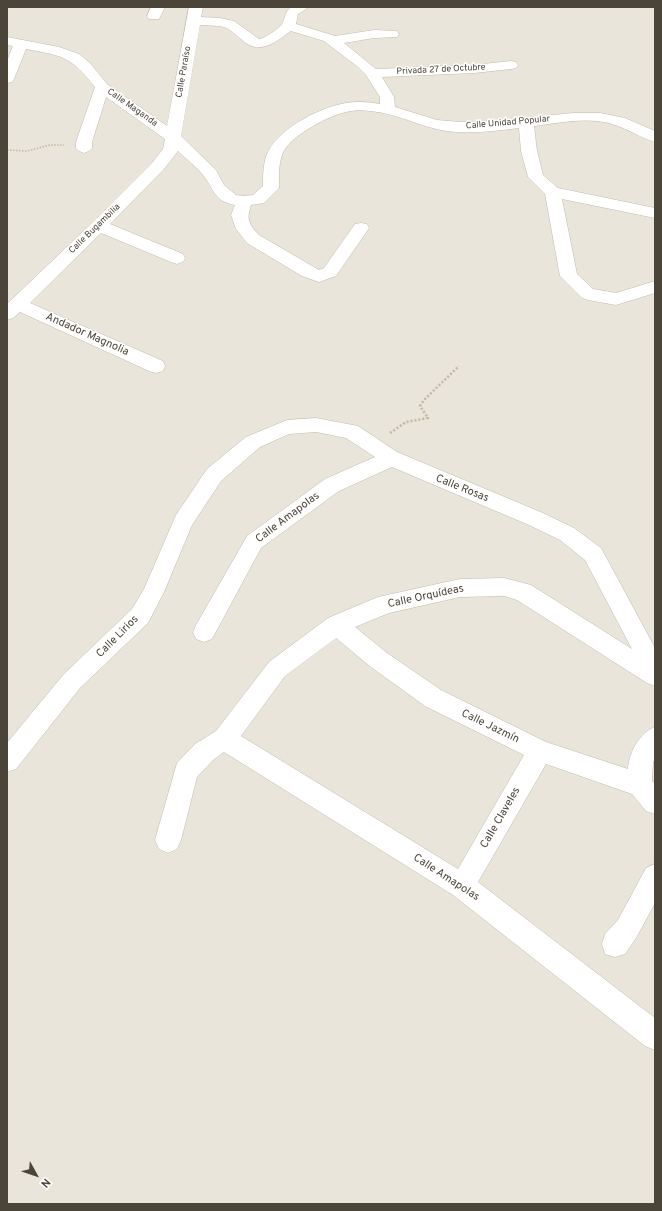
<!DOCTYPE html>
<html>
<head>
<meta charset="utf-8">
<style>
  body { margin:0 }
  #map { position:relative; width:662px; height:1211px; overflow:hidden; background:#f6f3ec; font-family:Overpass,sans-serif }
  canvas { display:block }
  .frame { position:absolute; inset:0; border:8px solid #4b4439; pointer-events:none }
  .north { position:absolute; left:16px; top:1155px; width:40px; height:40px; -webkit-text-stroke:3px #fff; paint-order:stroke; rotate:130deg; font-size:11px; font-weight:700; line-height:16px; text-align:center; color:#4b4439 }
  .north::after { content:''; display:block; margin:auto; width:14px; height:18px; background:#4b4439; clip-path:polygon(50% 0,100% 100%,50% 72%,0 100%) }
</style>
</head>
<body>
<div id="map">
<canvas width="662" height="1211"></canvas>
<div class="frame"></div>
<div class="north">N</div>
</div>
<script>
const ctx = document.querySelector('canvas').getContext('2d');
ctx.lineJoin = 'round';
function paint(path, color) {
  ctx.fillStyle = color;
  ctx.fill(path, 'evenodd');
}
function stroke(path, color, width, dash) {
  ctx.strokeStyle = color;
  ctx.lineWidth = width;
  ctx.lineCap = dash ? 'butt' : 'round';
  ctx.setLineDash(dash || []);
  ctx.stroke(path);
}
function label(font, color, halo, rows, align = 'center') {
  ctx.font = font + ' Overpass,sans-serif';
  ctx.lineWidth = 3;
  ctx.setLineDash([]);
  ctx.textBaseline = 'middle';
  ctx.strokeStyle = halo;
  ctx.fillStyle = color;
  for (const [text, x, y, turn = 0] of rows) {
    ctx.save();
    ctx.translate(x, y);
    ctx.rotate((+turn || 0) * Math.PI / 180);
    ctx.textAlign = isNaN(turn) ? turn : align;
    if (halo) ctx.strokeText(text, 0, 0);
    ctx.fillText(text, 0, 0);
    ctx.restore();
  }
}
paint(new Path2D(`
  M7 7H655V1204H7Z`), '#eae5da');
const minor = new Path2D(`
  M151 7H165L159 19H149L147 16Z
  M189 7H203L201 17 220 18 234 21 259 39C264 39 280 28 282 24 286 17 284 13 291 7H309L298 14 296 24 335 36 374 30 397 31 399 34 397 37 374 38 344 43 376 69 474 65 511 61 516 62 518 65 516 68 511 69 474 73 382 77 394 97 395 107 437 120 460 122 495 121 573 113H600L625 118 655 131V142C641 138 628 129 615 125 590 116 560 123 534 126L537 151 543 175 558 188 655 208V218L562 199 577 274 593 289 616 293 655 281V293L616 305 588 300 582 298 560 276 545 194 528 177 521 151 519 128C495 131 470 134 446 131 420 127 397 113 370 111 362 110 354 110 346 112 328 116 295 134 285 149 278 159 279 177 279 188L264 203 251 205C246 220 249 224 259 235L319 270 324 268 355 224 361 223 367 224 369 228 336 276 319 282 302 276 247 243 236 229 231 215 235 205C213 201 214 188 203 175 196 166 186 159 178 151L164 169 110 224 183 254 185 258 183 262 177 264 171 262 101 233 30 303 163 361 165 366 163 371 156 373 149 371 20 312 13 318 7 320V304L93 222 152 163 163 149 165 139 106 97 92 142V148L89 151 84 153 79 151 76 148V142L95 87C70 56 64 56 26 49L14 79 12 82 7 83V61L13 46 7 45V37L59 47 79 54 90 63 107 84 167 126ZM200 25C208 26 217 25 224 27 231 29 236 35 242 40 260 56 275 42 291 31L324 41 358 67 366 75 380 97V104C369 102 358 101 346 103 322 107 281 127 269 150 263 160 263 175 263 186L253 195 244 196 236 195 224 185 216 170 181 136Z
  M316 418 358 426 397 452 543 513 574 528 601 548 655 648V686L647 683 517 600 504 596 460 597 389 613 355 627 387 653 441 690 546 742 628 769C629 753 639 733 655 727V759L653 762 652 781 655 784V814L646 811 632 794 546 764 478 882 655 1018V1050L645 1046 453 895 224 752 213 760 197 777 181 840 177 849 168 853 159 849 155 840 177 763 195 744 216 731 269 662 328 618 378 597 460 579 504 578 531 585 632 649 585 560 560 540 529 525 392 467 339 491 261 548 212 639 204 642 196 639 193 632 196 625 247 536 325 479 375 457 346 438 316 432 289 434 260 447 221 481 192 525 164 592 148 623 80 688 16 769 7 772V743L64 674 132 609 144 589 176 515 207 469 246 437 287 420ZM336 638 371 667 425 706 524 755 458 869 241 736 285 676Z
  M655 864V903L636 938 625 954 615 957 605 954 602 944 605 934 618 920 646 868Z`);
stroke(minor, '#c2bbae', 1);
stroke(new Path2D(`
  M7 150 27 151 50 145H64`), '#c4b79f', 1.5, [1.5, 1.5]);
stroke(new Path2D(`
  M390 433 406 422 428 418 420 406 424 400 459 366`), '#c4b79f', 2.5, [2, 2]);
paint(minor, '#fff');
label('9px', '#4b4439', '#fff', [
  ["Privada 27 de Octubre",441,70,-3],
  ["Calle Paraíso",184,72,-80],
  ["Calle Maganda",132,108,35],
  ["Calle Unidad Popular",508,123,-5],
  ["Calle Bugambilia",95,229,-44]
]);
label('11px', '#4b4439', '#fff', [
  ["Andador Magnolia",87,335,24],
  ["Calle Rosas",462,489,22],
  ["Calle Amapolas",288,518,-37],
  ["Calle Orquídeas",426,597,-12],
  ["Calle Lirios",118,637,-45],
  ["Calle Jazmín",490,727,26],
  ["Calle Claveles",501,818,-60],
  ["Calle Amapolas",446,878,33]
]);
</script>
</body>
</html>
